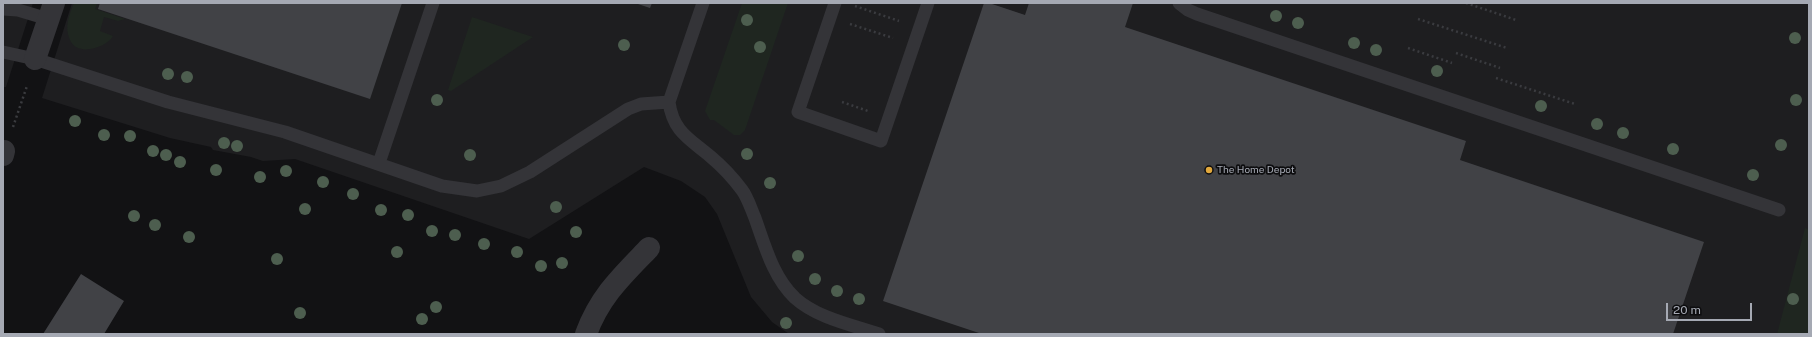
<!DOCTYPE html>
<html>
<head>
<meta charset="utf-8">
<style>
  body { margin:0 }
  #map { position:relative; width:1812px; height:337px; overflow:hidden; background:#121214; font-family:"Public Sans",sans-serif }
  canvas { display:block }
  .frame { position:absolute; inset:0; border:4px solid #a5a9b3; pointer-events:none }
  .scale { position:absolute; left:1666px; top:303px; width:86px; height:18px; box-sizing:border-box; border:2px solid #a5a9b3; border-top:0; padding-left:5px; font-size:12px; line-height:14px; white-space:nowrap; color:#a5a9b3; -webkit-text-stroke:3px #0d0d0f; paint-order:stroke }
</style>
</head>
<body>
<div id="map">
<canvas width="1812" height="337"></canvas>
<div class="frame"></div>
<div class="scale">20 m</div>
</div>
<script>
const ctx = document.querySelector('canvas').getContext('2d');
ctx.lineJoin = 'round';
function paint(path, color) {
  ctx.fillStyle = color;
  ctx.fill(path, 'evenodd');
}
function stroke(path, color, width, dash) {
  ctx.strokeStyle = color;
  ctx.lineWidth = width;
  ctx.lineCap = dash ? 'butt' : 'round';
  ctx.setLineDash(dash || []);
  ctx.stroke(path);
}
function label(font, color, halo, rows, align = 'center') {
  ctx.font = font + ' "Public Sans",sans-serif';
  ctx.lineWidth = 3.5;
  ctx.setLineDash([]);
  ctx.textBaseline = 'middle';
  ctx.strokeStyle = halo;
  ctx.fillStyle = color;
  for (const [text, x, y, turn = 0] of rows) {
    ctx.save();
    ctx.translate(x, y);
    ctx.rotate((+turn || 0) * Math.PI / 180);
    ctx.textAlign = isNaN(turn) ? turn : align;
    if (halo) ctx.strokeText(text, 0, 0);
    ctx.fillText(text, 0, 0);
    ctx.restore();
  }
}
paint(new Path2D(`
  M3 3H33L6 87H3Z
  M72 3H1809V334H789L772 322 751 297 717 214 705 197 681 181 644 167 529 239 295 159 263 161 251 157 213 150 211 147 170 138 42 98Z`), '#1e1e20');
paint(new Path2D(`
  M74 3H97L95 9 125 19 118 21 104 17 100 31 113 36C106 48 77 57 70 40 64 27 69 15 74 3Z
  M742 3H788L745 130 740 135H734L714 120H710L705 111Z
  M472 17 533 37 451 91 448 90Z
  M1805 228 1809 230V334H1777Z`), '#1f2620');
paint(new Path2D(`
  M100 3H402L370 99 98 9Z
  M635 3H652L650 8Z
  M984 3H989L1025 15 1029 3H1133L1125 27 1466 141 1460 160 1704 242 1673 334H982L883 301Z
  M81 274 124 301 104 334H43Z`), '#414246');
stroke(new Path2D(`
  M1466 3 1516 20
  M855 6 899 21
  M1418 19 1507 48
  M850 24 893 38
  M1408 48 1452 63
  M1456 53 1500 68
  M1496 78 1575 104
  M842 102 868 111
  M13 127 27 86`), '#3a3b3f', 2.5, [2, 3]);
stroke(new Path2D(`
  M835 3 798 112 881 141 928 3
  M1179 3 1188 10 1197 14 1779 210
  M3 9 18 10 48 19
  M3 52 35 59 168 102 285 132 442 186 477 191 501 186 530 172 628 109 641 104 669 102C673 132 690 139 711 157 723 167 733 178 742 190 748 198 751 209 755 218 765 246 773 277 795 298 817 318 852 325 879 334
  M669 102 703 3
  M379 163 433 3`), '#343438', 13);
stroke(new Path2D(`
  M35 59 54 3
  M3 155 4 151
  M586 334C600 296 622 276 649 248`), '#343438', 22);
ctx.fillStyle = '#4d5e4f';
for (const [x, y] of [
  [1276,16],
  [747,20],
  [1298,23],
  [1795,38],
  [1354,43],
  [624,45],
  [760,47],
  [1376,50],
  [1437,71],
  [168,74],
  [187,77],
  [437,100],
  [1796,100],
  [1541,106],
  [75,121],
  [1597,124],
  [1623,133],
  [104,135],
  [130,136],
  [224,143],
  [1781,145],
  [237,146],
  [1673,149],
  [153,151],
  [747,154],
  [166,155],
  [470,155],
  [180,162],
  [216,170],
  [286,171],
  [1753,175],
  [260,177],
  [323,182],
  [770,183],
  [353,194],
  [556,207],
  [305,209],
  [381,210],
  [408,215],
  [134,216],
  [155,225],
  [432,231],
  [576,232],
  [455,235],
  [189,237],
  [484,244],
  [397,252],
  [517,252],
  [798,256],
  [277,259],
  [562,263],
  [541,266],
  [815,279],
  [837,291],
  [859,299],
  [1793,299],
  [436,307],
  [300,313],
  [422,319],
  [786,323]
]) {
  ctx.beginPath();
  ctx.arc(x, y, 6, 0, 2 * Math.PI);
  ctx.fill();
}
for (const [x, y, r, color] of [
  [1209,170,4,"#e2a83c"]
]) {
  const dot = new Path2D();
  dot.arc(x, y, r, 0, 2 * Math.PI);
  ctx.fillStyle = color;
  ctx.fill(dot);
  stroke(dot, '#0d0d0f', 1.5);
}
label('10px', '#a5a9b3', '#0d0d0f', [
  ["The Home Depot",1217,170]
], 'left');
</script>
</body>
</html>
